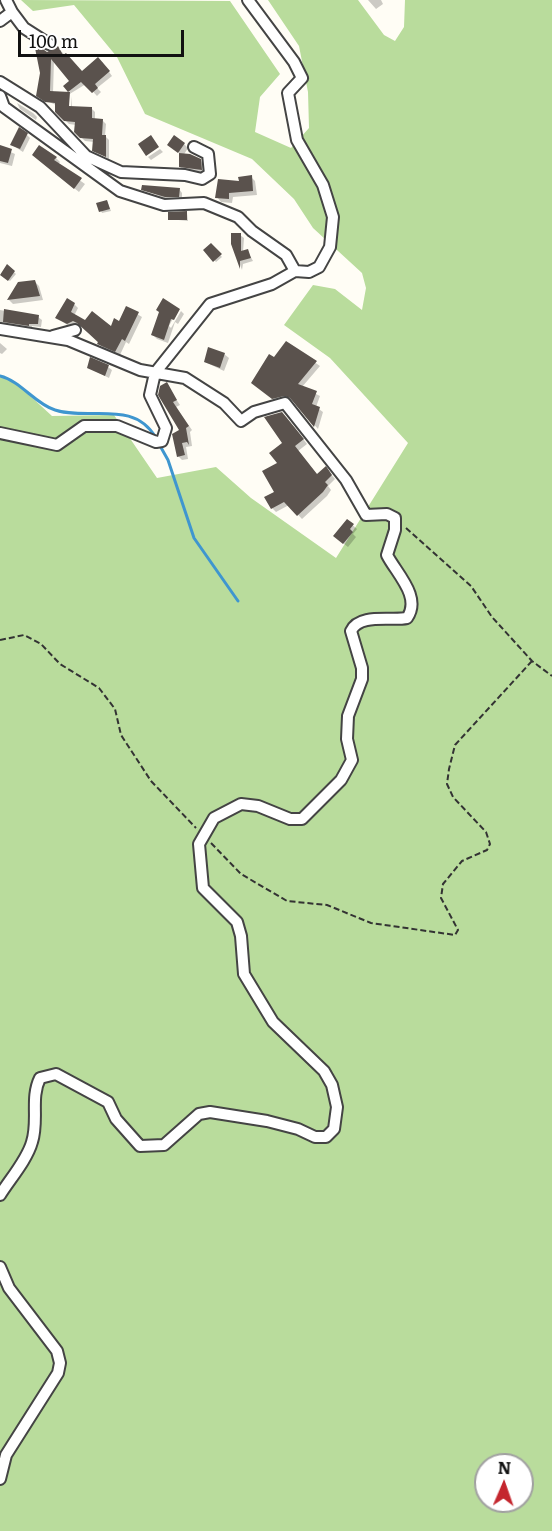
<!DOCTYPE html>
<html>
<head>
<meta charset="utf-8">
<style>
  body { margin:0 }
  #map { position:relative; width:552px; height:1531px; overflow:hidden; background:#fffdf5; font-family:Literata,serif }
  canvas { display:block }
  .north { position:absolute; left:474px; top:1453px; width:60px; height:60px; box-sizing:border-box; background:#fff; border:2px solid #a0a0a0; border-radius:50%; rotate:2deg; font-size:16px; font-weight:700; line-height:24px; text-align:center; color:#111 }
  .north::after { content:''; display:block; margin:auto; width:21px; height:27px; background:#c4262e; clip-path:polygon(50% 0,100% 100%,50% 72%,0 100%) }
  .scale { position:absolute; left:18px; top:30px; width:166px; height:27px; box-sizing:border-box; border:3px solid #111; border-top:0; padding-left:8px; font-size:18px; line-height:21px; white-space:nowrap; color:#111; -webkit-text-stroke:4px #fff; paint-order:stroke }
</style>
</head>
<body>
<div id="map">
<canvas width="552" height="1531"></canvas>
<div class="north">N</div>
<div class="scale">100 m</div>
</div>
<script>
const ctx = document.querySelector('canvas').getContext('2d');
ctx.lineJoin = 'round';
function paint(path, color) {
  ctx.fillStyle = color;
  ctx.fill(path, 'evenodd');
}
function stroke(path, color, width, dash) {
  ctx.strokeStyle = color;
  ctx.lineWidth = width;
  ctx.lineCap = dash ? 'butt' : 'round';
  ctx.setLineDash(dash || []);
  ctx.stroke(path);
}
paint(new Path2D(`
  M21 0 230 1 280 74 260 97 255 132 291 148 309 128 308 92 299 46 268 0H358L384 35 395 41 404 27 405 0H552V1531H0V375L15 382 52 416 114 415 157 478 216 467 251 498 336 558 408 443 330 358 284 325 313 285 335 289 362 310 366 288 362 273 313 228 294 199 252 159 145 114 117 57 74 5 33 11ZM486 1465H522V1501H486Z`), '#b9dc9c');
paint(new Path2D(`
  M368 0H381L383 4 376 9Z
  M58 48 82 73 102 62 112 76 97 88 101 92 97 96 86 84 68 95V113H71V96L72 107 91 108 95 112V120H102L106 124 105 136 109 140V159L94 150V142L85 141 75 131 76 125 69 124 57 112 56 105 42 99 47 54ZM54 60 71 82 65 86 71 94 53 93Z
  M17 103 33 113 37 117 36 120 20 109Z
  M27 135 30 138 23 152 12 145Z
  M184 144 188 148 183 156 200 160 205 165 206 174 185 171 180 167 181 154 173 149Z
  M0 147 15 154 12 166 0 163Z
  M160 149 163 152 151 160 148 157Z
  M56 158 60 162 58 165 85 184 79 192 38 159Z
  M251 177 255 181 257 195 233 197 232 203 221 202 217 197Z
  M143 189H179L182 193V199L169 200Z
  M107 201 111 211 102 213 98 204Z
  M187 213 188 221 169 219Z
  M240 235 244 238 243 252 247 250 253 261 243 264 242 270 232 243Z
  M211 245 222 257 216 262 205 250Z
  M7 266 16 274 10 281 1 274Z
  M35 282 39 286 43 300 13 304 9 300 19 284Z
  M74 304 78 308 74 316 85 322 111 328 120 323 127 308 142 317 129 344 126 342 120 355 103 348 83 327 78 324 72 328 57 318Z
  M178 309 169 326 171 328 181 311 184 314 178 324 175 322 168 343 157 339 153 335Z
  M0 310 38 317 42 320 41 327 32 326V329L0 322Z
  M0 343 7 349 2 354 0 353Z
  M287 343 320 366 302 387 320 396 316 407 323 412 318 429 292 399 277 402 256 386Z
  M224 354 229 358 224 371 205 362Z
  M108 367 112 370 109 378 89 368Z
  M166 384 180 405 176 407 192 430 190 432 192 446 186 447 188 459 182 460 178 456 181 431Z
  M286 417 307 444 298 451 318 476 329 472 335 479 328 486 331 490 327 496 302 519 289 505 276 512 272 508 277 493Z
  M348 521 357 529 353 534 356 537 348 547 339 540Z`), '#0003');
stroke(new Path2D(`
  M0 376C21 381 35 404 55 410 89 421 134 399 156 438
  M159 444 168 460 194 538 238 601`), '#3f96cf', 3);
paint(new Path2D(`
  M58 46 63 55 66 53 82 71 98 57 110 71 95 84 98 88 92 93 81 82 68 92 63 86 69 81 51 59 50 91 70 92 69 106 92 107V118L103 119 102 135H106V157L92 151 93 139 80 138 74 132 75 122 64 121 55 112V103L45 102 36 96 40 73 35 48 40 47 47 52Z
  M19 127 28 133 20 149 10 145Z
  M151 135 159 147 146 156 138 144Z
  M174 135 185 143 178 153 167 145Z
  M0 145 12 149 8 163 0 161Z
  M39 145 57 157 54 160 82 178 74 189 32 155Z
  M179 153 190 154 201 159 202 170 179 167Z
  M252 175 253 191 229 193V199L215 198 218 179 239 181 238 177Z
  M142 185 180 188 179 197H165L141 190Z
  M107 200 110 209 99 212 96 203Z
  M187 211V220H168V212Z
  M231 233H241V251L248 249 251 258 240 261V269L231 244Z
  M211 243 222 254 213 262 203 250Z
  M7 264 15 271 8 281 0 275Z
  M35 280 40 296 7 300 18 282Z
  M67 298 75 303 71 312 85 320 92 311 111 326 114 318 119 321 126 306 139 312 125 341 122 339 115 352 97 344 98 342 77 323 73 321 67 324 55 318Z
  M163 298 180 309 174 320 171 319 164 340 151 335 159 312 156 310Z
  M4 309 39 315 38 324H29V326L3 322Z
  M286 341 317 361 298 384 317 391 312 404 320 407 314 427 290 398 284 396 272 399 251 383 269 354 274 357Z
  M208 347 225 353 220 368 204 362Z
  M90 357 109 365 105 376 87 368Z
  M167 382 177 400 173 402 189 426 186 428 189 445 187 442 182 443 185 455 177 457 172 434 179 430 158 395 160 386Z
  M282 412 304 439 295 446 317 474 326 466 332 475 325 482 328 485 323 492 297 516 284 502 271 509 264 497 274 492 262 471 277 463 269 453 282 443 264 417Z
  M347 519 354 524 350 529 353 532 343 544 333 536Z`), '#5a524d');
const minor = new Path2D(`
  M6 0 12 12
  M0 21 12 12 24 28 49 44
  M0 82 40 107 86 156 121 172 185 175 202 179 210 174 208 154 194 147
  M0 96 4 107 120 191 164 205 204 203 238 217 252 231 286 255 295 271
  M0 329 68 340 140 370 185 378 224 403 241 421 254 412 285 403 346 480 366 515 387 514 395 518V530L387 555C396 573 422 597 407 618 391 621 359 613 351 631L362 668V679L348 716 347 739 352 760 341 780 302 819H290L258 806 241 804 214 818 199 844 203 888 237 922 241 936 244 974 273 1022 324 1071 332 1085 337 1107 334 1129 326 1137H315L298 1129 267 1121 210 1112 199 1114 164 1145 140 1146 116 1119 108 1102 56 1074 40 1078C30 1098 39 1121 32 1142 27 1160 10 1179 0 1195
  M53 336 75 330
  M0 433 57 445 84 426H117L156 442 162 441 166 428 150 395 155 373 210 304 272 284 295 271 309 272 319 267 330 247 333 217 323 185 297 140 288 93 302 78 294 62 248 0
  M0 1267 9 1288 57 1351 60 1363 58 1373 6 1455 0 1479`);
stroke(minor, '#444', 14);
stroke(new Path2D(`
  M406 528 471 586 492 617 532 661 552 676
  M0 640 24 635 41 644 60 664 99 688 115 709 121 735 151 781 196 828
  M211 843 241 874 287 901 327 905 371 923 455 935 458 930 441 898 443 884 462 861 487 850 490 844 486 832 453 797 447 784 449 769 455 745 532 661`), '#333', 2, [6, 3]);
stroke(minor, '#fff', 10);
</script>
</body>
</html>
